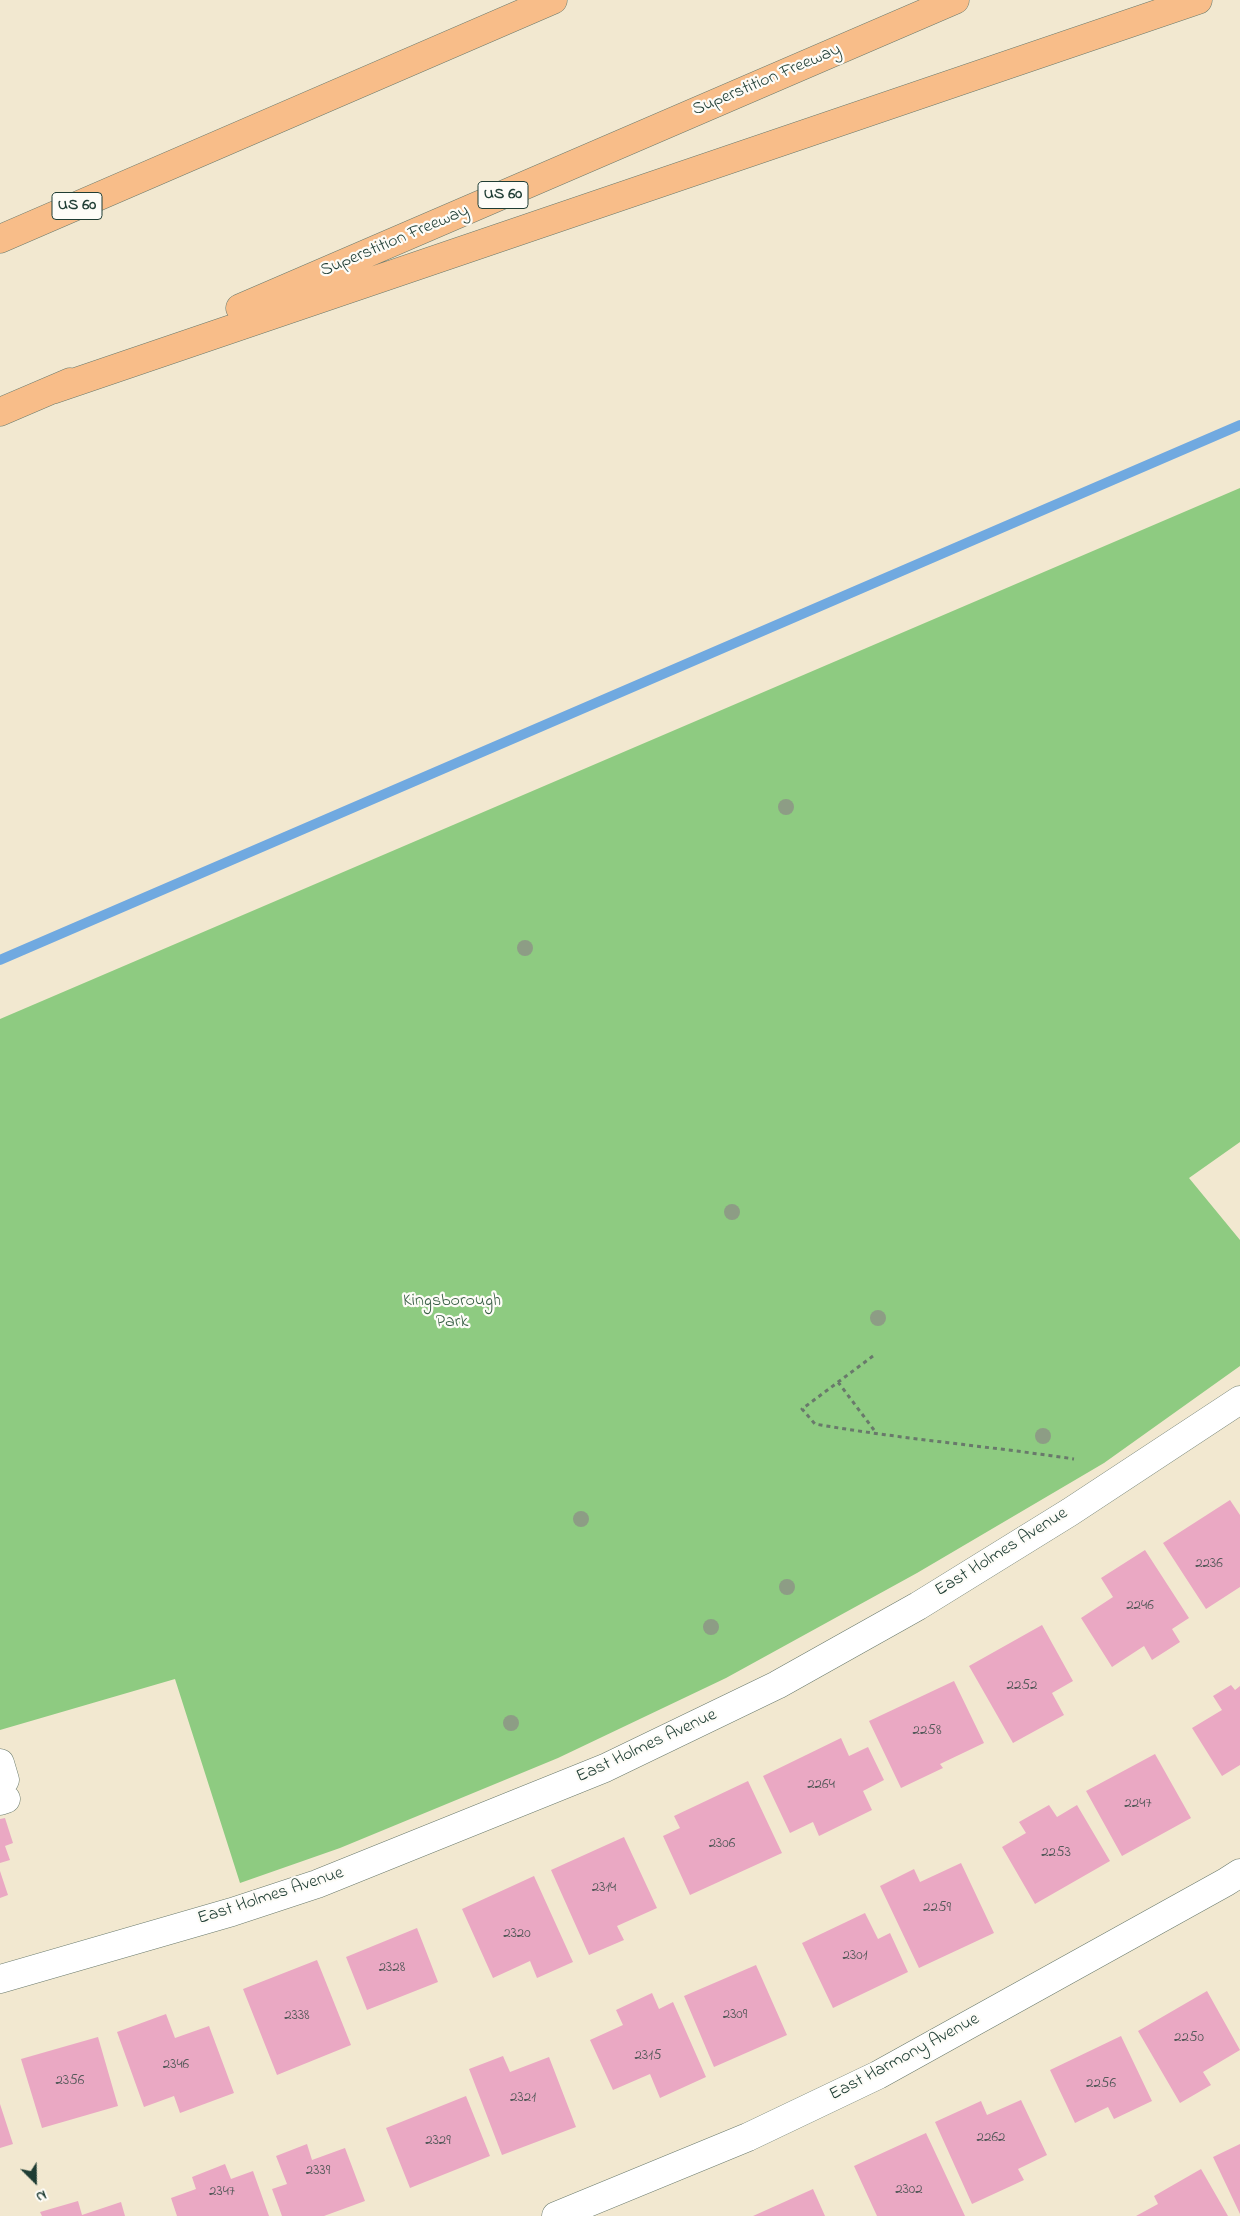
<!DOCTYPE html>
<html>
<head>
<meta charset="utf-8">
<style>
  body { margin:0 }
  #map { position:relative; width:1240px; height:2216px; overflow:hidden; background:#f2e8d0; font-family:"Indie Flower",sans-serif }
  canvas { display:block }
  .north { position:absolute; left:10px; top:2156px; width:50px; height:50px; -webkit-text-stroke:4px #fdfcf7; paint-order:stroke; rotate:157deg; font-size:14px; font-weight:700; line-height:20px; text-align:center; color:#1f3d34 }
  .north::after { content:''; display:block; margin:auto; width:18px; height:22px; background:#1f3d34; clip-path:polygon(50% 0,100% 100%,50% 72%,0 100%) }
</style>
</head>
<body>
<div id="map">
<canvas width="1240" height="2216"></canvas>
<div class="north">N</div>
</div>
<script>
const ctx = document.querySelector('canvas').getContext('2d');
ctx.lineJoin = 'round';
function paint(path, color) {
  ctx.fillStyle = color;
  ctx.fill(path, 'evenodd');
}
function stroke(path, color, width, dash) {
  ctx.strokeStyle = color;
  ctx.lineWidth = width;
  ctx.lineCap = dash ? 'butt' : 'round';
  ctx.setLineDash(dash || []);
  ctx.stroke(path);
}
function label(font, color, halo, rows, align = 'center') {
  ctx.font = font + ' "Indie Flower",sans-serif';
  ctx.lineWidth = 4.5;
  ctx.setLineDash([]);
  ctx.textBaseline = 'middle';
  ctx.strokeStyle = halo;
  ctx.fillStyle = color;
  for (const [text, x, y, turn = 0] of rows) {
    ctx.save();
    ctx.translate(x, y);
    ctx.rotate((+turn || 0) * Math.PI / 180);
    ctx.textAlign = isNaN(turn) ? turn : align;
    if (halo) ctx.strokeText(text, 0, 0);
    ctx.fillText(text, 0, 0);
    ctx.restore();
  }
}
paint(new Path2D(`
  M1240 488V1142L1189 1178 1240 1240V1366L1104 1463 917 1573 726 1678 558 1758 340 1848 240 1883 175 1679 0 1730V1019Z`), '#8ecb81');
stroke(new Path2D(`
  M0 960 1240 425`), '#70a9e0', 10);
paint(new Path2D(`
  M1230 1500 1240 1515V1587L1206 1609 1163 1543Z
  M1145 1550 1189 1618 1172 1629 1180 1642 1152 1660 1144 1646 1112 1667 1081 1618 1113 1597 1101 1578Z
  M1042 1625 1073 1681 1052 1693 1064 1715 1013 1743 969 1666Z
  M954 1681 984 1743 940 1764 943 1768 901 1788 869 1721Z
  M1231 1685 1235 1690 1240 1686V1765L1222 1776 1192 1728 1222 1710 1213 1696Z
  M841 1738 849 1756 868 1747 884 1780 863 1791 872 1810 819 1836 813 1822 790 1833 763 1776Z
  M1155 1754 1191 1818 1122 1856 1086 1791Z
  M748 1781 782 1853 690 1895 663 1836 680 1828 674 1816Z
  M1049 1805 1057 1817 1077 1805 1110 1861 1035 1904 1002 1847 1026 1833 1019 1822Z
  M5 1818 13 1843 5 1846 10 1860 0 1863V1819Z
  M624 1837 657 1908 617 1926 624 1940 589 1955 551 1870Z
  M961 1863 994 1933 919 1968 880 1886 914 1869 920 1882Z
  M0 1871 8 1895 0 1898Z
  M534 1876 573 1962 537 1978 530 1961 493 1978 462 1909Z
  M865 1913 878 1939 890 1933 908 1972 833 2008 802 1943Z
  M417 1928 438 1982 367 2010 346 1957Z
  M317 1960 351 2045 277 2075 243 1989Z
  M756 1965 787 2035 714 2067 684 1996Z
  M1207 1991 1240 2050 1203 2072 1211 2085 1180 2103 1138 2031Z
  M652 1993 659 2009 673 2002 706 2077 660 2098 650 2074 613 2090 590 2040 623 2025 616 2010Z
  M166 2014 175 2038 209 2026 234 2093 180 2113 174 2096 144 2107 117 2032Z
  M1121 2036 1152 2101 1114 2119 1108 2107 1075 2123 1050 2070Z
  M98 2037 118 2106 42 2128 21 2059Z
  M503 2056 510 2072 549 2057 576 2127 502 2155 469 2069Z
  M466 2096 490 2156 410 2188 386 2128Z
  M1021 2100 1047 2155 1018 2169 1024 2180 972 2204 935 2122 981 2101 987 2115Z
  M0 2104 13 2144 0 2148Z
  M926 2133 965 2216H877L854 2166Z
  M307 2144 312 2160 345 2148 365 2201 324 2216H282L272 2189 287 2184 276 2156Z
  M1240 2144V2214L1213 2157Z
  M225 2164 231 2179 253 2171 269 2216H177L171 2198 196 2189 192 2177Z
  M1201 2169 1228 2216H1136L1158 2204 1154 2196Z
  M813 2189 825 2216H753Z
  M78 2201 82 2215 121 2202 125 2216H42L40 2212Z`), '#eaa8c3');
const minor = new Path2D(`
  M0 1763 5 1780
  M0 1801 6 1799
  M0 1979 232 1912 317 1884 605 1768 777 1685 918 1606 1070 1512 1240 1400
  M556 2216 748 2137 878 2075 1226 1882 1240 1873`);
const highway = new Path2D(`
  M0 239 553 0
  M240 308 955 0
  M52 390 1198 0
  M0 412 70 382`);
stroke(minor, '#69796b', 29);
stroke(highway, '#69796b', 29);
stroke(new Path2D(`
  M873 1356 802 1409 815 1424C901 1439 988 1446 1074 1459
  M838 1382 877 1434`), '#69796b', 3, [4, 4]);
stroke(minor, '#fff', 28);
stroke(highway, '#f8bd89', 28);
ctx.fillStyle = '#8d9d85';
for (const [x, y] of [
  [786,807],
  [525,948],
  [732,1212],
  [878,1318],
  [1043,1436],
  [581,1519],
  [787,1587],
  [711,1627],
  [511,1723]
]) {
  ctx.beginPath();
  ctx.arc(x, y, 8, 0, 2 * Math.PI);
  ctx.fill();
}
label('15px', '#525858', null, [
  ["2236",1209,1565],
  ["2246",1140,1607],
  ["2252",1022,1687],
  ["2258",927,1732],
  ["2264",821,1786],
  ["2247",1138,1805],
  ["2306",722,1845],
  ["2253",1056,1854],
  ["2314",604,1889],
  ["2259",937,1909],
  ["2320",517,1935],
  ["2301",855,1957],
  ["2328",392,1969],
  ["2309",735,2016],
  ["2338",297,2017],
  ["2250",1189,2039],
  ["2315",648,2057],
  ["2346",176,2066],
  ["2356",70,2082],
  ["2256",1101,2085],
  ["2321",523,2099],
  ["2262",991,2139],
  ["2329",438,2142],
  ["2339",318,2172],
  ["2302",909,2191],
  ["2347",222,2193]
]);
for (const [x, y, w] of [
  [503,195,50],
  [77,206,50]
]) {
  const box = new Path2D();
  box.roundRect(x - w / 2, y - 13.5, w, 27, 4);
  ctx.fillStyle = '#fdfcf7';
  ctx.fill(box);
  stroke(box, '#1f3d34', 1);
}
label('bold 16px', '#1f3d34', null, [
  ["US 60",503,195],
  ["US 60",77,206]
]);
label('18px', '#1f3d34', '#fdfcf7', [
  ["Superstition Freeway",767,81,-23],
  ["Superstition Freeway",395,242,-23],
  ["East Holmes Avenue",1002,1553,-32],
  ["East Holmes Avenue",647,1747,-25],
  ["East Holmes Avenue",271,1897,-18],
  ["East Harmony Avenue",905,2058,-28]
]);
label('18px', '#3b6047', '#fdfcf7', [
  ["Kingsborough",452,1302],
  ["Park",452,1323]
]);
</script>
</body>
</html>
